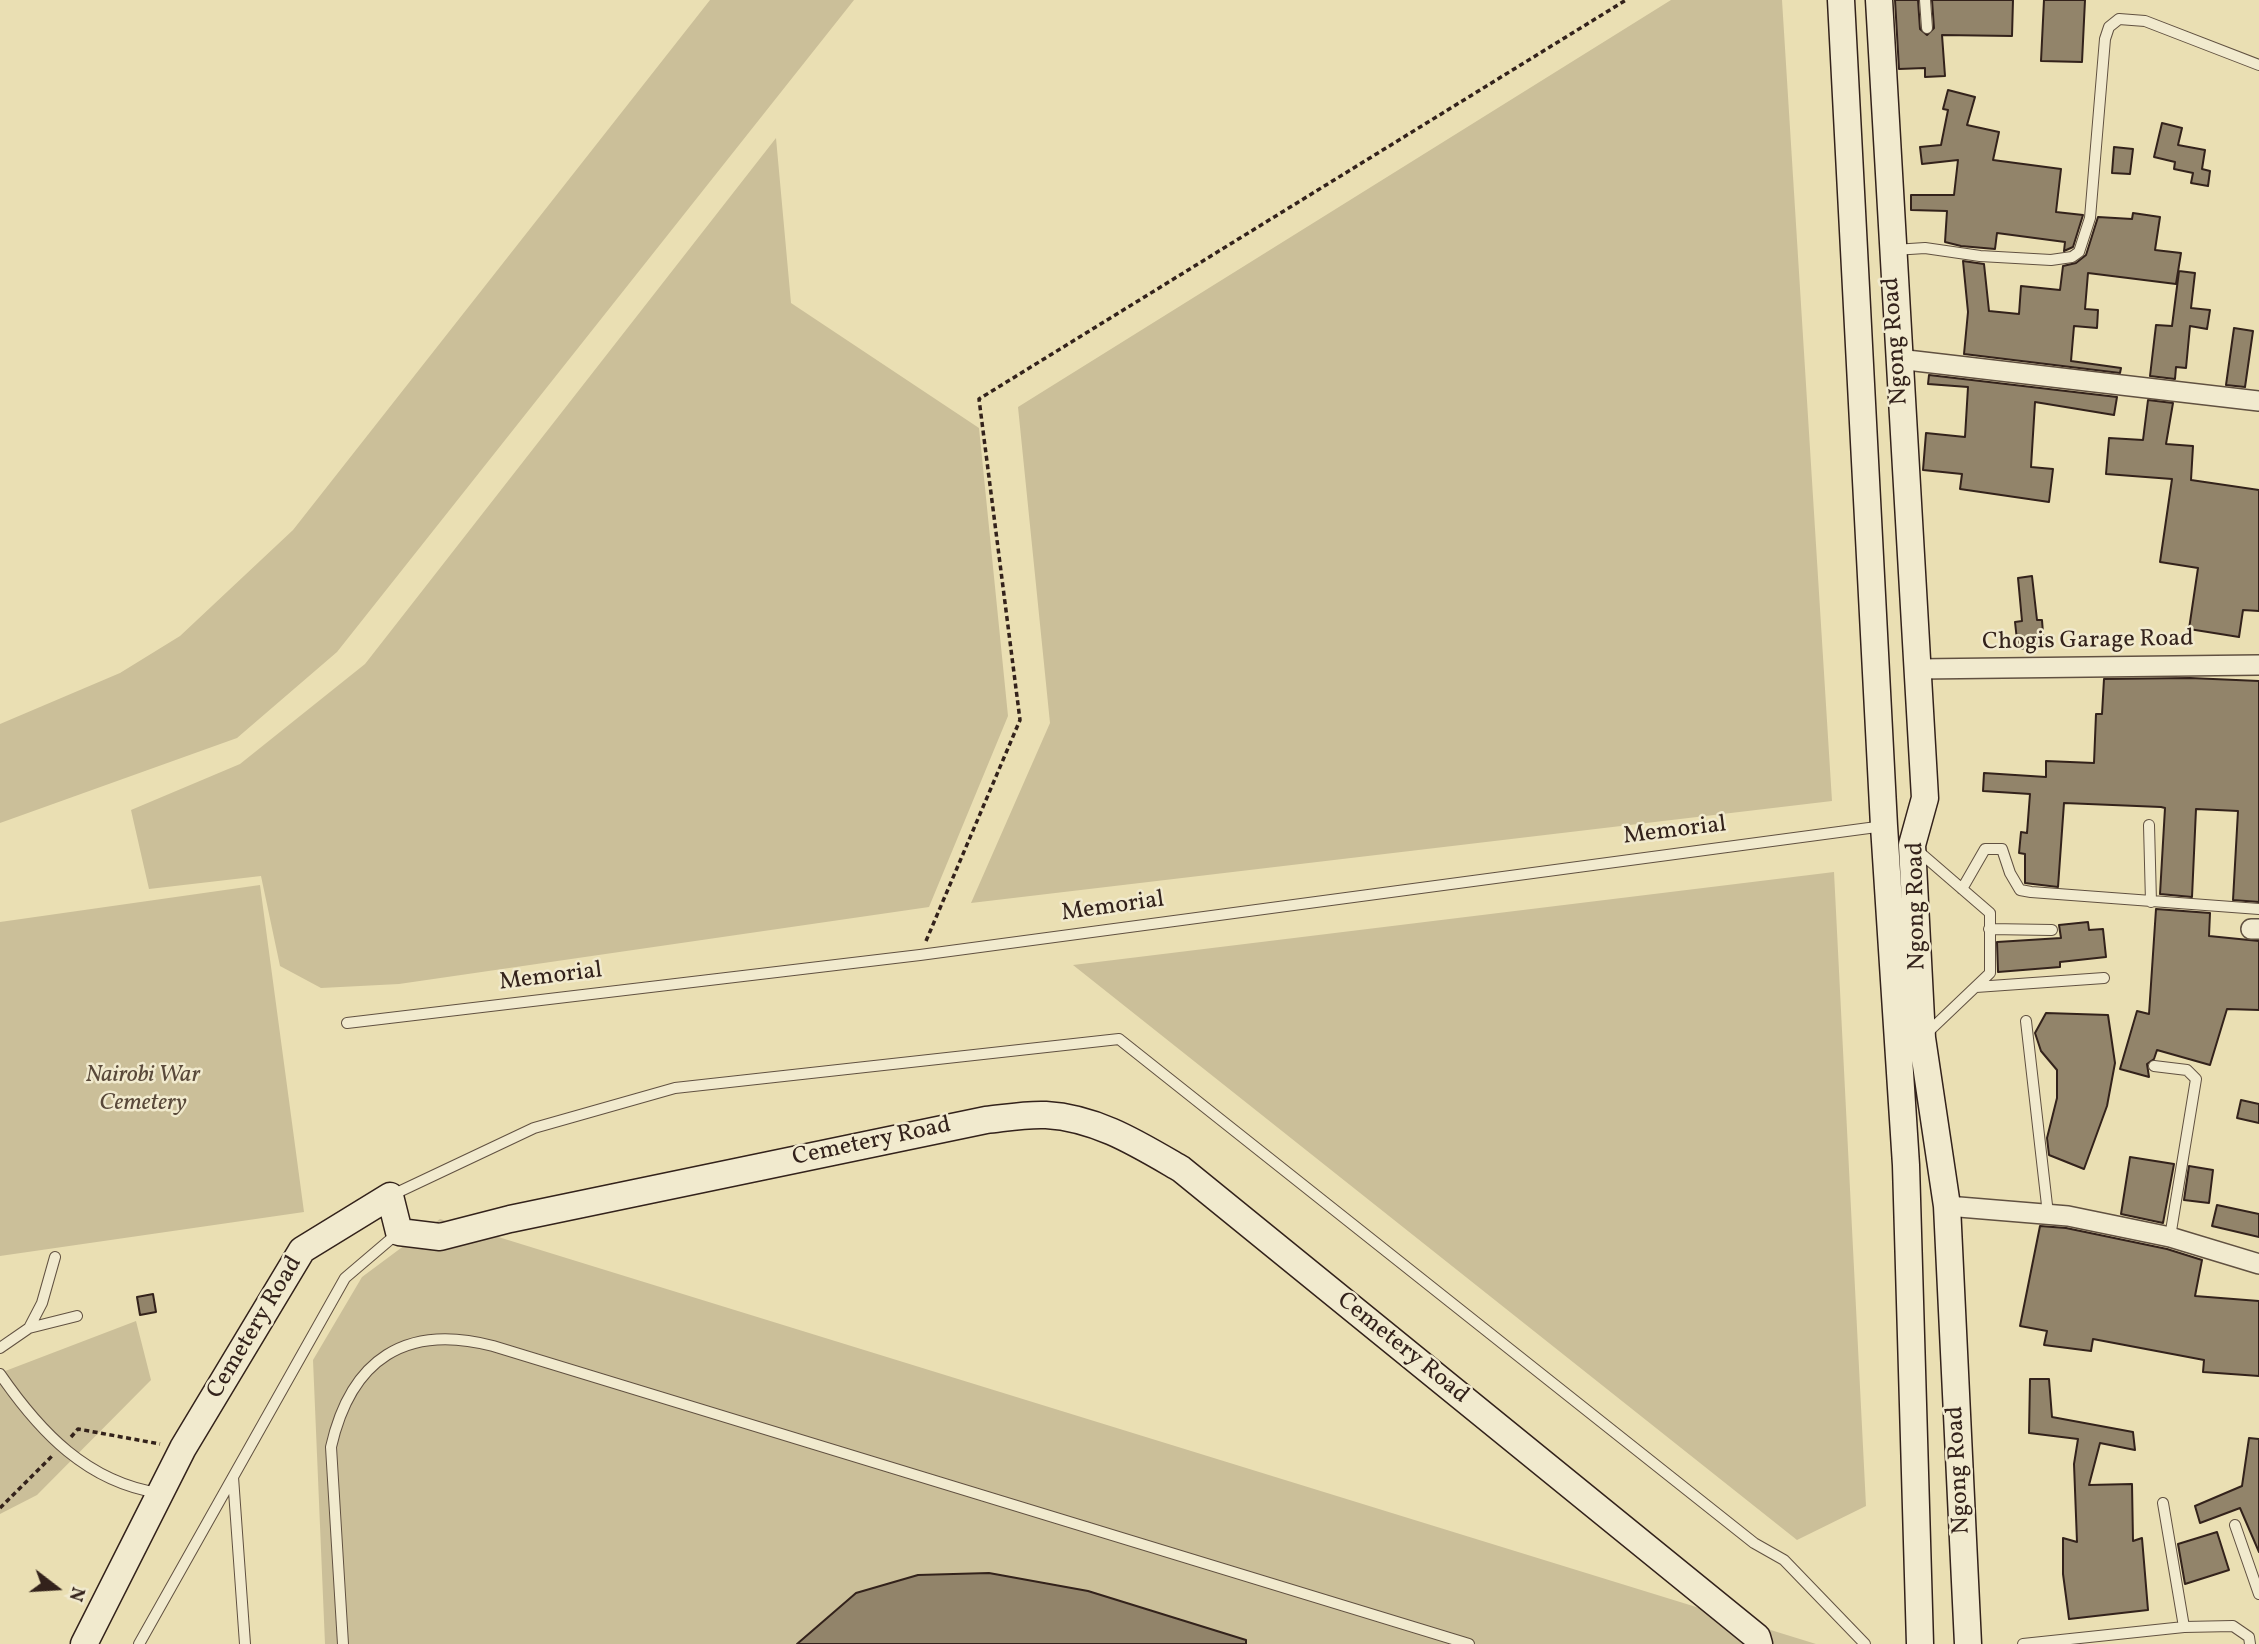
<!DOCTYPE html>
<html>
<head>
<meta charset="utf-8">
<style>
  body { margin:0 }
  #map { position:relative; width:2259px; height:1644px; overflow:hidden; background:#eadfb3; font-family:Vollkorn,serif }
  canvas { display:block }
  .north { position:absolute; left:21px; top:1553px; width:70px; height:70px; -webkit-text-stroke:5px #f1eace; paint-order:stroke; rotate:107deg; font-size:19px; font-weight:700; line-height:28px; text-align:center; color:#33221b }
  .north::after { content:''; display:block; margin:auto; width:24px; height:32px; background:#33221b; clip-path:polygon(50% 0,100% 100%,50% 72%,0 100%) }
</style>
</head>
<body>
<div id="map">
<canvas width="2259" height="1644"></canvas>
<div class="north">N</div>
</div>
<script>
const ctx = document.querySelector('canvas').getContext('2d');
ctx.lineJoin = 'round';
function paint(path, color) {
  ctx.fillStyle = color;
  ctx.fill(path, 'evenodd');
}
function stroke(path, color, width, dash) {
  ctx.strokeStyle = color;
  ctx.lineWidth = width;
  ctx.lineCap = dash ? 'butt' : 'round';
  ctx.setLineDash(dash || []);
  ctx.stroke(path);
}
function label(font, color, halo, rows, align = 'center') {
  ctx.font = font + ' Vollkorn,serif';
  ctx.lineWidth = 5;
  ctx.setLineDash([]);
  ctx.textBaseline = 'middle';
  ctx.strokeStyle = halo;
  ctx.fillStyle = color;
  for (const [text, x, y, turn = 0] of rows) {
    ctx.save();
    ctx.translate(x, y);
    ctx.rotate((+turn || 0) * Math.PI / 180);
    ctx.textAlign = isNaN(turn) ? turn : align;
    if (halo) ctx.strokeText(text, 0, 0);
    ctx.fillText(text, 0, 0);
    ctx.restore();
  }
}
paint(new Path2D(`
  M710 0H854L337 652 237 738 0 823V724L120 673 180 636 293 530Z
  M1671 0H1782L1832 801 971 903 1050 723 1018 407Z
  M776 138 791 303 979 428 1008 716 929 907 399 984 321 988 280 966 261 876 149 889 131 810 240 764 365 664Z
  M1834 872 1866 1506 1797 1540 1073 965Z
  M260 885 304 1212 0 1256V922Z
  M440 1219 1816 1644H325L313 1360 362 1277Z
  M136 1321 151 1380 37 1495 0 1514V1373Z`), '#cbbf99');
const building = new Path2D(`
  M1895 0H1918L1920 29 1927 35 1934 28 1932 0H2013L2012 36 1942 35 1945 76 1925 77V68L1899 69Z
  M2044 0H2085L2082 62 2041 61Z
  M1948 90 1975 97 1967 125 1999 132 1993 160 2061 169 2056 212 2083 215 2073 247 2064 251 2065 242 1997 233 1995 249 1961 246 1945 242 1947 211 1911 210V195H1954L1958 160 1922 164 1920 147 1941 145 1948 110 1943 109Z
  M2162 123 2182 128 2178 145 2205 150 2202 169 2210 171 2208 186 2191 183 2193 173 2174 169 2175 162 2154 157Z
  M2114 147 2133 149 2130 174 2112 173Z
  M2133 213 2160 217 2155 250 2181 253 2176 284 2088 273 2085 309 2098 310 2097 328 2074 326 2071 361 2121 368 2120 373 1964 354 1968 312 1963 261 1984 264 1989 311 2019 314 2021 286 2060 290 2063 266 2076 263 2086 255 2098 217 2132 219Z
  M2179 271 2195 273 2191 308 2210 310 2207 329 2190 326 2186 368 2176 367 2175 379 2150 376 2156 325 2172 326Z
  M2234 328 2253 331 2245 387 2226 385Z
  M1929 375 2117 397 2114 415 2035 402 2031 467 2053 469 2049 502 1960 489 1962 474 1923 470 1926 433 1965 437 1968 387 1928 384Z
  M2148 400 2173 403 2166 444 2193 446 2191 480 2259 490V611L2243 610 2239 637 2189 629 2198 568 2160 562 2172 479 2106 474 2109 438 2143 440Z
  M2032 576 2037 620H2042L2044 647 2018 649 2015 622 2022 621 2018 578Z
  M2190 678 2259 681V902L2233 900 2238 811 2196 809 2192 897 2160 894 2165 808 2161 807 2064 803 2058 887 2025 883V854L2019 853 2021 832 2027 833 2030 794 1983 791 1984 773 2046 777V761L2094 763 2096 714H2102L2104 679Z
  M2156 909 2210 913 2209 936 2259 941V1010L2227 1009 2210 1065 2157 1050 2154 1059 2147 1064 2149 1077 2120 1069 2137 1011 2149 1014Z
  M2088 922 2089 930 2103 929 2106 957 2060 962V967L1998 972 1997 942 2061 938 2059 925Z
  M2046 1013 2108 1015 2115 1063 2107 1106 2084 1169 2049 1155 2047 1138 2057 1098V1070L2041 1051 2035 1033Z
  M2241 1100 2259 1104V1123L2237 1118Z
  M2130 1157 2174 1164 2163 1223 2121 1214Z
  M2189 1166 2213 1170 2209 1203 2184 1200Z
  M2217 1205 2259 1214V1237L2212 1226Z
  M2040 1226 2066 1228 2167 1249 2202 1260 2195 1296 2259 1301V1376L2203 1372 2204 1360 2093 1339 2091 1351 2044 1345 2047 1331 2020 1326Z
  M153 1294 156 1312 140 1315 137 1297Z
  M2030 1379H2049L2052 1417 2133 1432 2135 1450 2100 1443 2089 1485 2132 1484 2133 1541 2142 1538 2148 1610 2069 1619 2063 1574V1538L2077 1542 2074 1464 2078 1439 2029 1433Z
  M2249 1438 2259 1439V1552L2240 1508 2200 1523 2195 1506 2242 1486Z
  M2217 1532 2229 1570 2185 1584 2178 1544Z
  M989 1573 1088 1591 1246 1640V1644H797L856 1593 918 1575Z`);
paint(building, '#92846a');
stroke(building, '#33221b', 2);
const lane = new Path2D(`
  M1925 0 1927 28
  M1894 250 1925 248 1980 256 2051 260 2072 257 2079 252 2090 218 2105 39 2109 27 2119 19 2145 21 2259 65
  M2149 825 2151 902
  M1917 850 1990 913V973L1926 1034
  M1962 889 1985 849H2002L2010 873 2020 890 2031 892 2259 909
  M1989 929 2052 930
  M1976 987 2104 978
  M2026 1021 2048 1214
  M347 1023 920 955 1884 826
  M2154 1066 2187 1070 2196 1079 2170 1237
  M390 1196 534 1128 675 1088 1119 1039 1754 1543 1784 1560 1865 1644
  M29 1328 77 1316
  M0 1348 29 1328 42 1303 55 1257
  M0 1374C40 1432 87 1482 159 1493
  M233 1477 245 1644
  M2163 1503 2184 1627
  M2235 1525 2259 1594
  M139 1644 345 1278 399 1232
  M343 1644 331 1447C351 1359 406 1323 493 1346L1469 1644
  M2023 1644 2184 1627 2233 1626 2249 1637 2250 1644`);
const street = new Path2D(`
  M1898 359 2259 401
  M1918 669 2259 665
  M2251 929H2259
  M1947 1206 2068 1216 2170 1237 2259 1264`);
const secondary = new Path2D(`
  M1841 0 1884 826 1906 1165 1920 1644
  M1879 0 1925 798 1912 845 1922 1038 1947 1206 1968 1644
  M84 1644 183 1448 302 1250 390 1196 399 1232 440 1237 510 1219 986 1120C1005 1118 1026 1114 1046 1115 1097 1118 1138 1144 1181 1169L1757 1637 1759 1644`);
stroke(lane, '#615141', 12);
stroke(street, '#615141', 22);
stroke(secondary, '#33221b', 29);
stroke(new Path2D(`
  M926 941 1020 720 979 399 1626 0
  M71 1437 78 1429 160 1444
  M0 1508 53 1455`), '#33221b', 3.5, [5, 3.5]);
stroke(lane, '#f1eace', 10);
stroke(street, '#f1eace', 19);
stroke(secondary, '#f1eace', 26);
label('24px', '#33221b', '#f1eace', [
  ["Ngong Road",1897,341,-94],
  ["Chogis Garage Road",2088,642,-1],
  ["Memorial",1675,832,-7],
  ["Ngong Road",1918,906,-91],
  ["Memorial",1113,908,-8],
  ["Memorial",551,978,-7],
  ["Cemetery Road",872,1143,-12],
  ["Cemetery Road",256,1328,-59],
  ["Cemetery Road",1402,1349,39],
  ["Ngong Road",1960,1470,-93]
]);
label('italic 24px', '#59493a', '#f1eace', [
  ["Nairobi War",143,1077],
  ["Cemetery",143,1105]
]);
</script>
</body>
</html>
